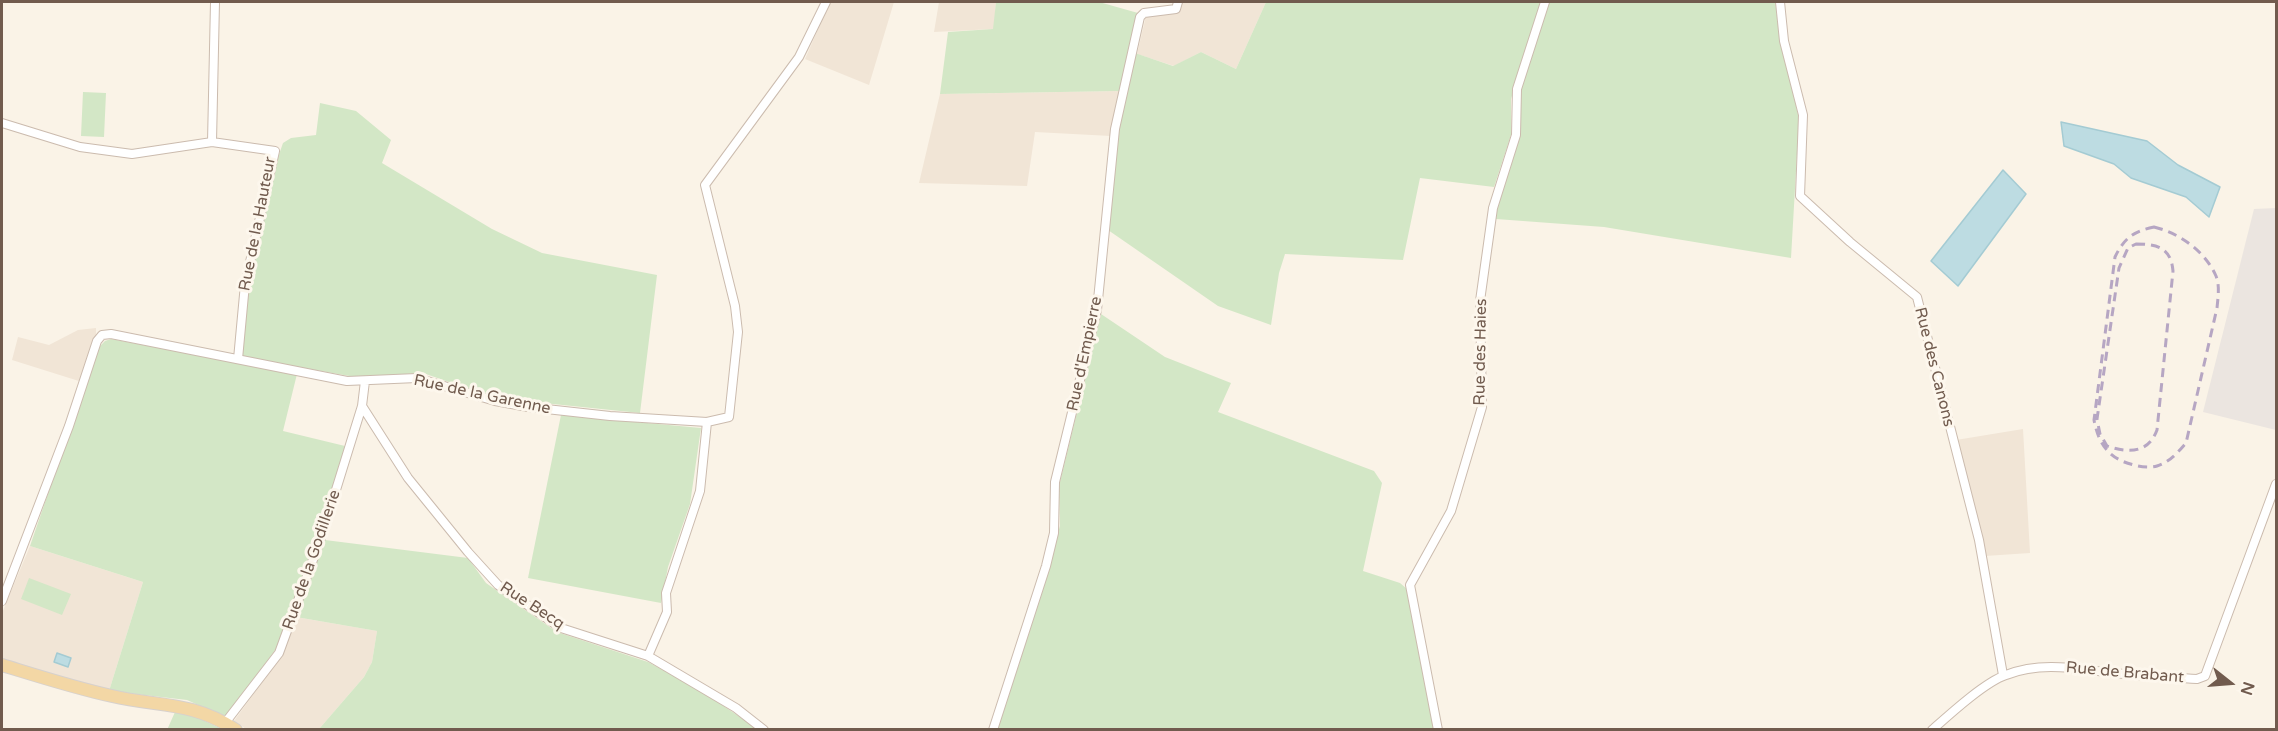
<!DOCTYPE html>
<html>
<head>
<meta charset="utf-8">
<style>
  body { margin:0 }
  #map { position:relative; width:2278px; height:731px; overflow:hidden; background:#faf3e7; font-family:"Varela Round",sans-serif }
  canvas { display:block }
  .frame { position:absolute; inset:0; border:3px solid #715b4e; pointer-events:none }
  .north { position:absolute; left:2200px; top:653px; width:60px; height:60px; -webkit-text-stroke:4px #fdf7ed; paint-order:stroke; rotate:107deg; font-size:16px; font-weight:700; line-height:24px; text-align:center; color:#715b4e }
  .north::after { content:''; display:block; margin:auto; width:21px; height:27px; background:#715b4e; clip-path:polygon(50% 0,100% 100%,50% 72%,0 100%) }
</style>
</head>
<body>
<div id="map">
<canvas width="2278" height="731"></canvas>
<div class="frame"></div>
<div class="north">N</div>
</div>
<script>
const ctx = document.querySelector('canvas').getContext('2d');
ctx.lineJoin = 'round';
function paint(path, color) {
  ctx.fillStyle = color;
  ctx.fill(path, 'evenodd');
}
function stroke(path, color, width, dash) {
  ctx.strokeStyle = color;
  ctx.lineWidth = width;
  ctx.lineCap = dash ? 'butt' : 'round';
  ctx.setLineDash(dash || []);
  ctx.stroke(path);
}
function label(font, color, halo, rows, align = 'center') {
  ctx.font = font + ' "Varela Round",sans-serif';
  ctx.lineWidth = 6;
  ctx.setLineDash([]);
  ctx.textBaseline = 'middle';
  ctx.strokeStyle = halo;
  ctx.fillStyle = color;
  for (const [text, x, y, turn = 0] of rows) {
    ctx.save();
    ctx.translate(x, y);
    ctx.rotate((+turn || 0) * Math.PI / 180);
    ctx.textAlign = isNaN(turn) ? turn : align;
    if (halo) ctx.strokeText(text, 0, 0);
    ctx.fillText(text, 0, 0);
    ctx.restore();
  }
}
paint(new Path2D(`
  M830 2H894L869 85 805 59Z
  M939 2H996L994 29 934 32Z
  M1181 2H1266L1236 69 1201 52 1174 66 1137 54 1146 16 1178 11Z
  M1120 91 1111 136 1035 132 1027 186 919 183 940 94Z
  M96 328V335L82 382 12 360 18 337 49 345 78 330Z
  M2023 429 2030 553 1985 556 1956 440Z
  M30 546 143 582 109 691 2 661V613Z
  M296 617 377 631 372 662 364 677 319 729H246L234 721 284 652Z`), '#f1e5d6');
paint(new Path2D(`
  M2276 208V430L2203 412 2254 209Z`), '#ebe5e0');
paint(new Path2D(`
  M996 2H1099L1138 13 1120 91 940 94 948 32 993 29Z
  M1266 2H1541L1511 99V135L1494 187 1420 178 1403 260 1285 254 1279 273 1271 325 1218 306 1108 230C1112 170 1120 111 1135 53L1173 66 1201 52 1236 69Z
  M1548 2H1775L1780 36 1799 119 1791 258 1604 227 1496 219 1497 204 1516 143 1519 96Z
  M83 92 106 93 104 137 81 136Z
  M320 103 356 111 391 140 382 163 492 229 542 253 657 275 640 413 495 398 423 373 355 377 242 357 249 283 275 166 283 143 291 138 316 135Z
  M1101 314 1165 357 1231 383 1218 412 1374 471 1382 483 1363 571 1400 583 1407 589 1435 729 997 730 1060 526 1059 486Z
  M111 339 297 374 283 431 345 446 317 540 276 649 225 717 187 700 109 691 143 582 30 546 98 348 105 341Z
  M561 415 701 428 690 504 668 567 661 603 528 578Z
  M325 540 468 558 486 583 557 632 648 662 698 689 758 729H319L364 677 372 662 377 631 296 617Z
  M29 578 71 594 62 615 21 599Z
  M175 712 194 716 224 730H167Z`), '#d3e7c6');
const water = new Path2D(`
  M2061 122 2147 141 2178 165 2220 187 2209 217 2186 197 2131 178 2114 164 2064 146Z
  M2003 170 2026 194 1958 286 1931 261Z
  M57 653 71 658 68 667 54 662Z`);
paint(water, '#bddce2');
stroke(water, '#a4cbd3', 1.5);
const street = new Path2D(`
  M1780 2 1784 41 1803 115 1800 196 1850 242 1917 297 1979 540 2003 675
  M2 123 80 147 132 154 212 142 275 151 245 284 238 359
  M212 142 215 2
  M362 406 408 478 468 552 498 585 561 628 648 656 736 708 764 730
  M2 601 69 426 97 341 102 335 111 334 347 381 417 378 495 401 528 407 610 416 707 422 729 417 738 332 735 306 705 185 799 57 826 2
  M648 656 667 612 666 593 700 491 707 422
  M225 723 279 653 322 535 362 406 365 381
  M993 730 1046 566 1054 533 1055 482 1097 310 1115 129 1140 17 1144 13 1176 9 1178 2
  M1438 730 1410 585 1451 511 1482 407 1480 301 1493 208 1516 135 1517 89 1545 2
  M1932 730C1950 714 1985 682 2006 675 2042 661 2077 669 2114 673 2142 676 2170 677 2197 679L2205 676 2276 484`);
const primary = new Path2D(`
  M2 665C38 676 75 688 112 696 159 707 192 701 236 730`);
stroke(street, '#cbbbae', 10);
stroke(primary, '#d7d1cd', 14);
stroke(street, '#fff', 8);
stroke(primary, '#f3d7a5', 12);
stroke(new Path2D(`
  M2154 227C2179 233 2205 251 2216 276 2220 286 2218 297 2217 308L2186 443C2178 452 2170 462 2157 466 2151 468 2140 467 2134 465 2109 459 2099 445 2094 420L2115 257C2124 238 2134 231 2154 227Z
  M2136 244C2158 244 2171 248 2173 271L2157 430C2148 454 2128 453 2107 446L2100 434 2097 419 2119 268 2128 248Z`), '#b6a6c3', 3, [9, 6]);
label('16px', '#715b4e', '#fdf7ed', [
  ["Rue de la Hauteur",258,224,-79],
  ["Rue des Haies",1481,352,-89],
  ["Rue d'Empierre",1085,354,-78],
  ["Rue des Canons",1934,367,76],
  ["Rue de la Garenne",482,395,12],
  ["Rue de la Godillerie",312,560,-71],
  ["Rue Becq",532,606,33],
  ["Rue de Brabant",2125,673,5]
]);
</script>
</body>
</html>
